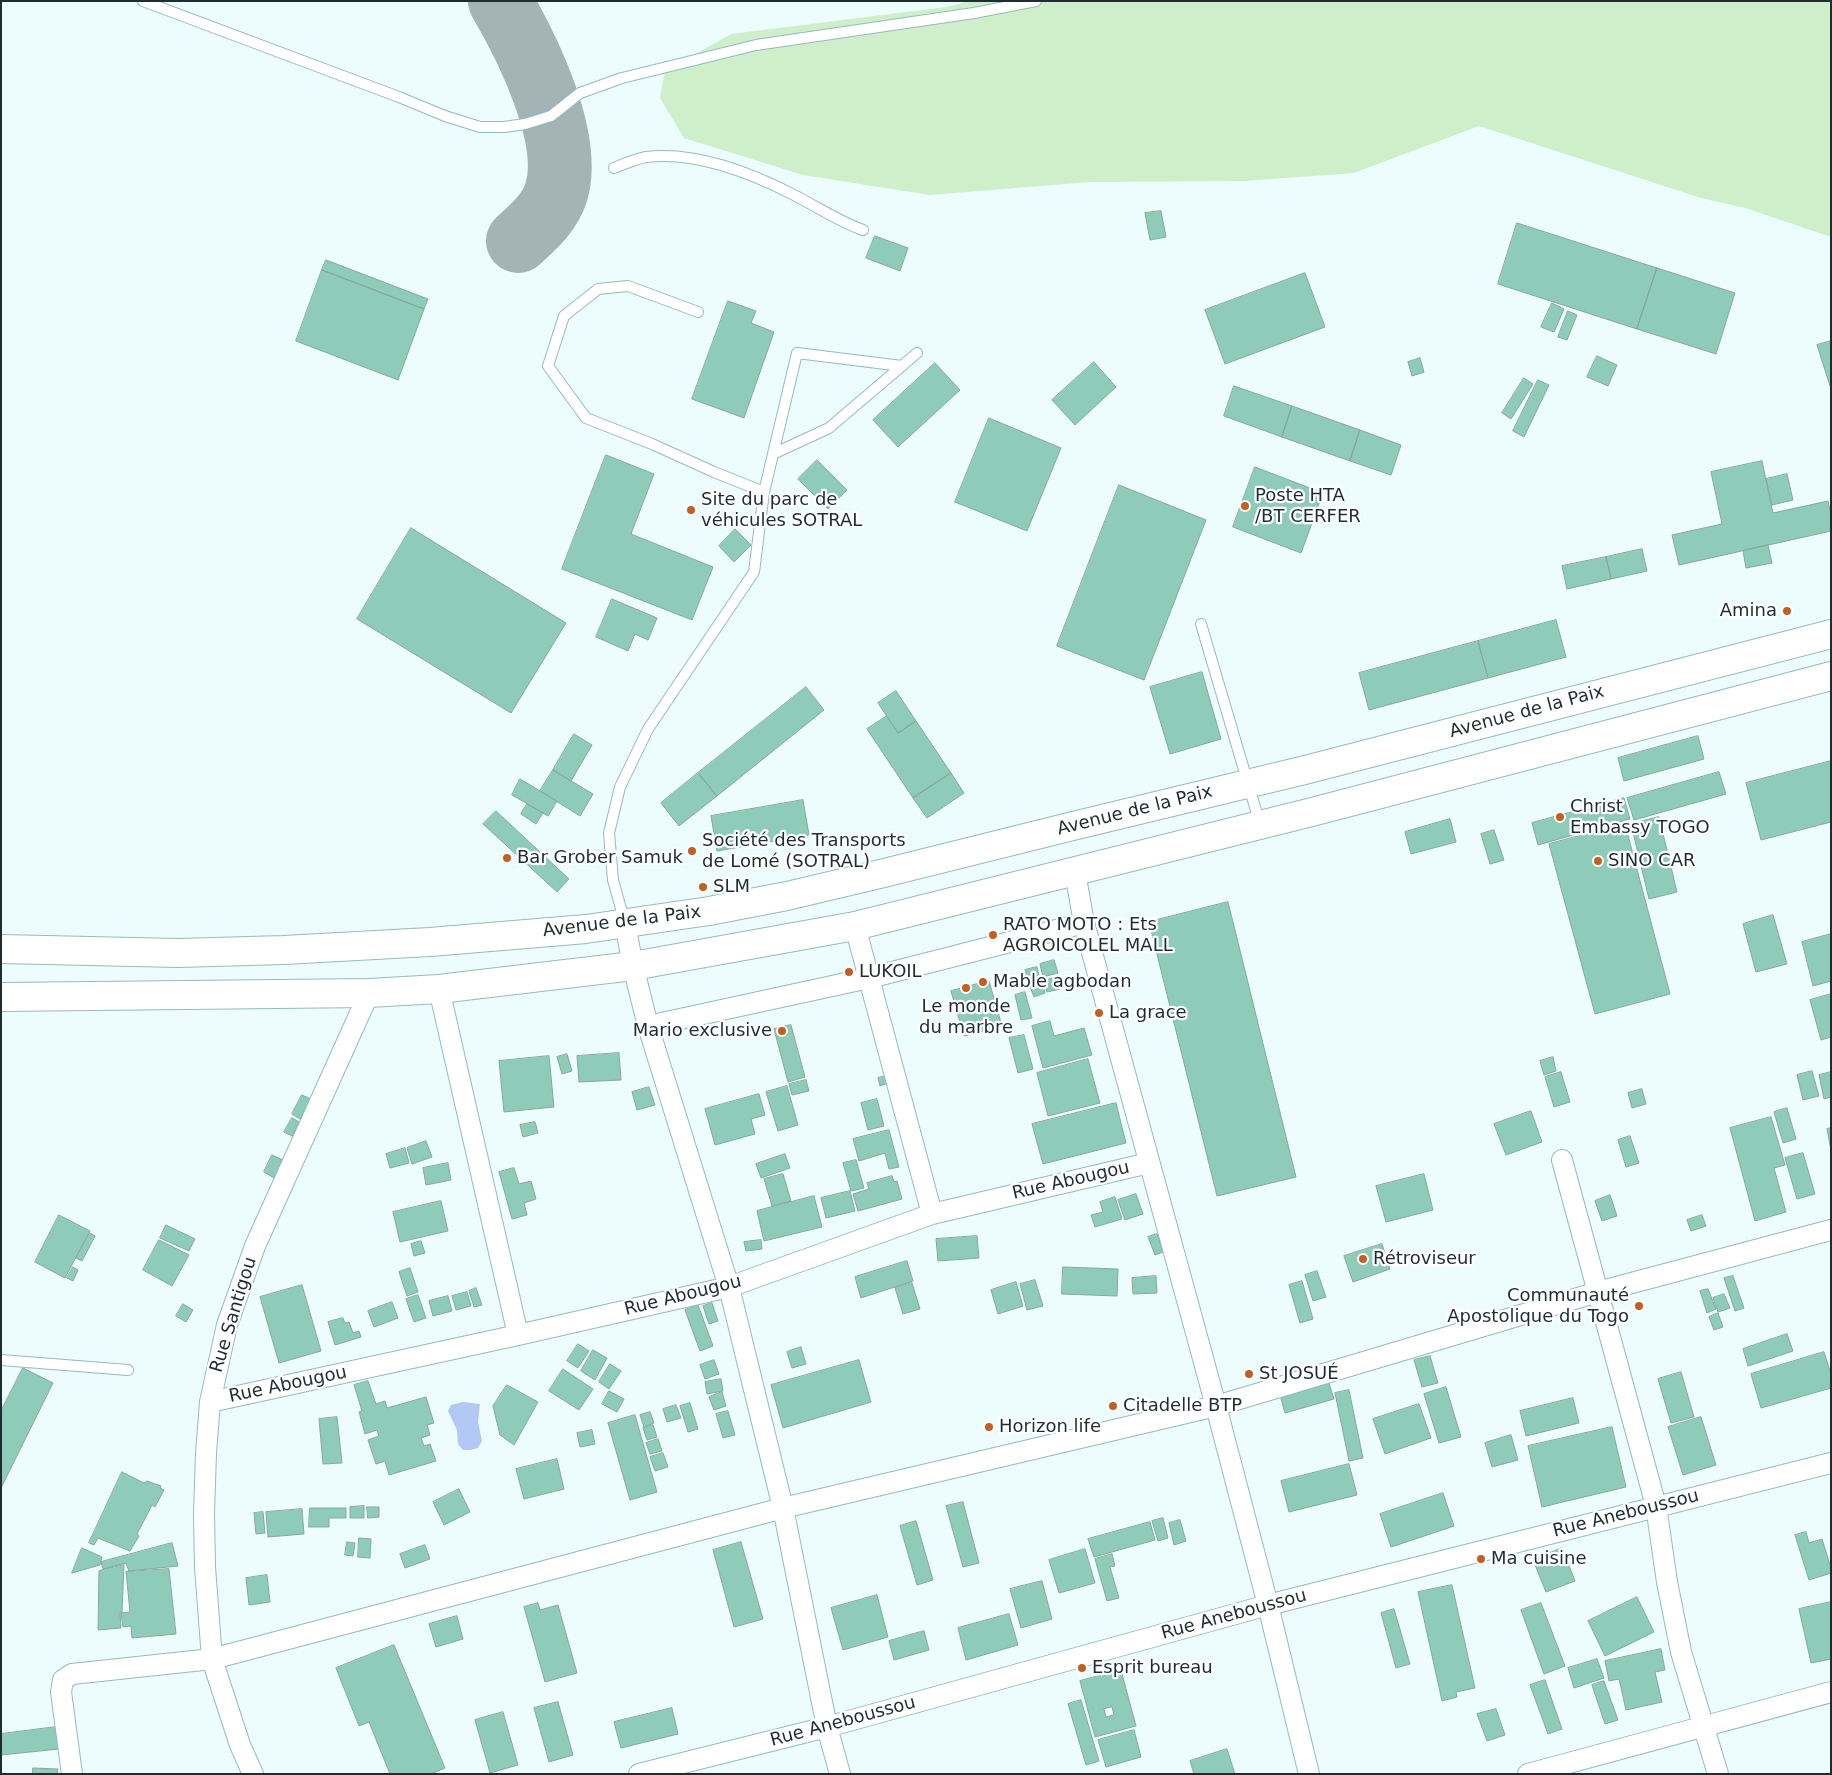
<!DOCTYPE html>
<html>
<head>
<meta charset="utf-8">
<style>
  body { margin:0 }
  #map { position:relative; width:1832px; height:1775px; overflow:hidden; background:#edfdfe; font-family:"DejaVu Sans",sans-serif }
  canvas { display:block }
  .frame { position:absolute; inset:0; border:2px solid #1e2d2f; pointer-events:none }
</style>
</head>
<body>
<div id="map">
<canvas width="1832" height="1775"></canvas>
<div class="frame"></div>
</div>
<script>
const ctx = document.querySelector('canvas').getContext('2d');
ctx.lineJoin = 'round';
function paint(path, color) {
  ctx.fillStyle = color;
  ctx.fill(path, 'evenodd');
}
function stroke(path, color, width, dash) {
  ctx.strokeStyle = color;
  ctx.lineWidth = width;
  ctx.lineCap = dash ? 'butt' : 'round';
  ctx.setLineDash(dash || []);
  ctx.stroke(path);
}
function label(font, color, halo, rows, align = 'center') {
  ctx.font = font + ' "DejaVu Sans",sans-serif';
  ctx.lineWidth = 4.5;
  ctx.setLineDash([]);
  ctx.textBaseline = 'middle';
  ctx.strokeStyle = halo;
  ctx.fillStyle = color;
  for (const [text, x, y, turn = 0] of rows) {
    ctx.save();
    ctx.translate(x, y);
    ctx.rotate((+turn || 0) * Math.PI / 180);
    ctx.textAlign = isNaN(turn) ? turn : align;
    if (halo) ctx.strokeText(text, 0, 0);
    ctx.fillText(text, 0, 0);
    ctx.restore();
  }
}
paint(new Path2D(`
  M969 1H1831V237L1745 208 1701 198 1479 126 1354 173 1245 181 1090 182 930 195 803 175 684 138 660 98 665 71 731 34 946 7Z`), '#ceefc9');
paint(new Path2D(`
  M463 1402 480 1404 478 1422 482 1441 478 1448 470 1450H463L458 1444 457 1430 448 1411 451 1405Z`), '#b4c8f5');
stroke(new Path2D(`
  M500 1C528 48 573 140 556 193 549 214 533 227 518 241`), '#a4b4b6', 64);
const building = new Path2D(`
  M1161 211 1166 237 1150 240 1145 213Z
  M1517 223 1657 268 1637 329 1498 284Z
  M875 236 908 248 900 271 866 258Z
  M326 260 428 299 424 309 322 270Z
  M1657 268 1735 293 1716 354 1637 329Z
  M322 270 424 309 398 380 296 341Z
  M1305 273 1325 327 1225 364 1205 310Z
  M728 301 756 311 751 323 774 332 744 418 692 399Z
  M1552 303 1564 309 1554 332 1541 327Z
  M1568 311 1577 315 1567 340 1558 337Z
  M1831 341V389L1817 345Z
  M1597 356 1617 365 1608 386 1587 377Z
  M1420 358 1424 372 1412 376 1408 362Z
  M1094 362 1116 387 1075 425 1052 400Z
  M935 363 960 390 898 447 873 420Z
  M1524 378 1533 384 1511 419 1502 413Z
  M1538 380 1549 385 1524 437 1513 431Z
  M1234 386 1292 406 1282 437 1224 416Z
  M1292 406 1360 430 1350 461 1282 437Z
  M989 418 1061 448 1027 531 955 502Z
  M1360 430 1401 445 1391 475 1350 461Z
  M606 455 654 474 631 534 713 567 692 620 562 569Z
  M817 460 847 490 828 509 798 479Z
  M1762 461 1773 513 1828 501 1831 515V531L1679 565 1672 535 1722 524 1711 472Z
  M1255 467 1323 493 1301 553 1233 527Z
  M1787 474 1793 500 1772 505 1766 479Z
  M1119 485 1206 520 1144 680 1057 646Z
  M411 528 566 623 511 713 357 619Z
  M735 529 751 545 734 562 719 546Z
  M1768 545 1772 563 1746 568 1743 551Z
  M1642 549 1647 571 1611 579 1606 557Z
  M1606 557 1611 579 1567 589 1562 566Z
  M612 599 657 618 648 640 635 634 628 651 596 637Z
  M1556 620 1566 657 1488 678 1478 641Z
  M1478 641 1488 678 1369 710 1359 673Z
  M1202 672 1221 739 1170 754 1150 687Z
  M806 687 824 710 717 796 698 773Z
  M896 691 916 721 898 733 878 703Z
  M887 716 898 733 916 721 951 773 913 798 867 729Z
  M574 734 592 745 571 781 553 770Z
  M1698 736 1704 759 1624 781 1618 758Z
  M1831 761V822L1761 840 1746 783Z
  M553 770 593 794 580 816 540 791Z
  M1719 772 1726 794 1634 820 1627 798Z
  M698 773 717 796 679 826 661 803Z
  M951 773 964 793 927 818 913 798Z
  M520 779 557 801 548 816 512 795Z
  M1624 798 1630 819 1538 845 1532 823Z
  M803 800 809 835 717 851 711 816Z
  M527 804 543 813 536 824 521 814Z
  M496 811 569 879 557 892 483 824Z
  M1659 817 1677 892 1649 899 1631 824Z
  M1450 819 1456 842 1411 854 1405 832Z
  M1625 824 1670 994 1595 1014 1549 844Z
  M1494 830 1504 860 1490 864 1481 834Z
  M1228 902 1296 1177 1217 1196 1149 922Z
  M1773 915 1787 964 1756 972 1743 924Z
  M1831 934V981L1813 986 1802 942Z
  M1054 960 1058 973 1043 977 1040 964Z
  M1037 967 1040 980 1029 983 1025 970Z
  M1057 977 1060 989 1047 992 1044 981Z
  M989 981 1002 1026 964 1036 951 991Z
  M1042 983 1045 993 1034 997 1030 987Z
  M1025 992 1032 1018 1021 1020 1015 995Z
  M1831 994V1037L1821 1040 1810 1000Z
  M1050 1021 1054 1036 1084 1028 1092 1055 1043 1068 1032 1026Z
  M791 1025 805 1077 788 1082 774 1029Z
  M1024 1035 1033 1069 1018 1073 1009 1038Z
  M619 1053 621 1080 579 1082 577 1056Z
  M567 1054 572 1071 562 1074 557 1057Z
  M549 1056 554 1107 504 1112 499 1061Z
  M1553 1057 1556 1071 1544 1075 1540 1061Z
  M1088 1059 1100 1103 1048 1116 1037 1073Z
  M1812 1071 1819 1096 1803 1100 1797 1075Z
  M1561 1072 1570 1102 1554 1107 1545 1077Z
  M1831 1072V1097L1824 1099 1819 1075Z
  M885 1076 888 1083 880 1086 878 1078Z
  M806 1080 809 1091 792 1095 789 1084Z
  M787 1086 798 1125 778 1131 766 1092Z
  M649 1087 655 1105 637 1110 632 1092Z
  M1642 1089 1646 1104 1632 1108 1628 1093Z
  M759 1094 765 1115 751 1119 755 1134 715 1145 705 1109Z
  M302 1095 311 1099 300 1119 292 1114Z
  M877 1099 884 1126 868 1130 861 1103Z
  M1116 1103 1126 1143 1043 1164 1032 1124Z
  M1787 1108 1796 1139 1783 1143 1774 1112Z
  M1531 1111 1542 1142 1506 1155 1494 1124Z
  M1771 1117 1785 1165 1774 1168 1786 1212 1755 1221 1730 1128Z
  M292 1118 299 1122 292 1136 284 1132Z
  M535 1122 538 1133 523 1137 520 1125Z
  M1831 1128V1150L1827 1129Z
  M889 1130 899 1167 889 1169 885 1153 859 1161 853 1139Z
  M1630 1136 1639 1163 1626 1167 1618 1140Z
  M426 1141 432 1157 412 1164 407 1148Z
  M405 1148 409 1163 390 1168 386 1154Z
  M1803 1153 1815 1194 1797 1199 1785 1158Z
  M785 1154 790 1168 761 1178 756 1164Z
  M272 1155 283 1160 274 1178 264 1172Z
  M856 1160 864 1188 851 1191 843 1163Z
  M448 1163 451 1180 426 1185 423 1168Z
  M514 1168 519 1184 531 1181 536 1199 524 1203 527 1215 512 1219 499 1172Z
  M783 1174 791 1201 772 1206 764 1179Z
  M1424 1174 1433 1210 1386 1222 1376 1186Z
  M892 1176 894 1182 897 1181 902 1199 858 1211 853 1194 869 1189 867 1183Z
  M850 1191 855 1211 826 1218 821 1198Z
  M1136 1194 1143 1214 1125 1220 1118 1200Z
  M1610 1195 1617 1216 1602 1221 1595 1201Z
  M814 1196 822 1227 764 1241 757 1211Z
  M1115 1197 1122 1219 1095 1227 1091 1215 1103 1212 1100 1202Z
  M441 1201 448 1231 400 1242 393 1212Z
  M59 1215 90 1231 65 1278 35 1262Z
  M1702 1215 1706 1226 1691 1231 1687 1220Z
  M166 1225 195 1239 189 1251 160 1238Z
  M90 1233 95 1236 82 1261 76 1258Z
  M1157 1234 1163 1252 1155 1255 1148 1237Z
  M977 1236 979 1258 938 1261 936 1239Z
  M159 1240 189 1255 172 1286 143 1270Z
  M761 1240 762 1249 746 1251 744 1242Z
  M421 1241 425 1253 414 1256 411 1244Z
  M1382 1244 1390 1269 1353 1282 1344 1256Z
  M907 1261 913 1281 861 1298 855 1277Z
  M73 1267 78 1270 73 1281 67 1278Z
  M1063 1267 1118 1269 1117 1296 1062 1294Z
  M410 1268 418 1292 407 1296 399 1272Z
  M1317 1271 1326 1297 1313 1301 1305 1275Z
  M1156 1276 1157 1293 1133 1294 1132 1278Z
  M1733 1276 1744 1308 1735 1311 1724 1278Z
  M1035 1280 1043 1306 1027 1310 1020 1284Z
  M1302 1281 1313 1319 1300 1323 1289 1285Z
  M1016 1282 1023 1306 998 1314 991 1290Z
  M912 1283 920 1309 903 1314 895 1288Z
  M302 1285 321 1351 279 1363 260 1297Z
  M476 1288 482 1305 474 1307 469 1291Z
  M1708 1289 1716 1309 1707 1313 1700 1291Z
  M467 1292 471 1306 456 1310 452 1296Z
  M1724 1294 1730 1308 1718 1312 1713 1298Z
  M418 1295 426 1318 414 1322 406 1299Z
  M448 1296 452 1311 433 1316 429 1301Z
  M392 1302 398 1318 374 1327 368 1311Z
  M712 1303 718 1321 709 1324 703 1306Z
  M183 1304 193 1310 186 1322 176 1316Z
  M698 1305 713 1346 700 1351 685 1310Z
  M1718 1313 1723 1327 1714 1330 1709 1317Z
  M343 1318 345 1323 349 1322 353 1333 359 1331 361 1337 335 1345 328 1322Z
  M1787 1334 1793 1351 1748 1366 1743 1349Z
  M578 1344 589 1351 578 1368 567 1361Z
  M801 1347 806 1364 792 1368 787 1352Z
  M593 1350 607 1358 595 1380 581 1371Z
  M1824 1352 1831 1374V1388L1761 1408 1751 1374Z
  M1430 1356 1438 1383 1422 1387 1414 1360Z
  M714 1360 719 1374 705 1379 700 1365Z
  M859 1360 871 1402 783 1428 771 1385Z
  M610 1364 621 1371 609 1389 599 1382Z
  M23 1368 53 1383 1 1488V1411Z
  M563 1369 593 1389 579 1410 549 1391Z
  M1681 1372 1694 1417 1671 1423 1658 1379Z
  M721 1379 723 1391 707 1394 705 1382Z
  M1328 1380 1334 1399 1285 1413 1280 1395Z
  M368 1381 376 1404 385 1401 387 1408 426 1397 434 1423 427 1425 430 1435 421 1438 424 1446 430 1444 436 1461 389 1475 385 1461 376 1464 368 1440 379 1436 377 1430 365 1434 359 1412 362 1411 354 1385Z
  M507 1385 538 1402 514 1445 500 1435 493 1406Z
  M1446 1387 1461 1437 1439 1443 1424 1394Z
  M1349 1390 1363 1458 1349 1461 1335 1393Z
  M609 1391 624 1399 617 1412 602 1404Z
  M722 1392 726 1406 714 1410 709 1397Z
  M1573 1398 1579 1423 1526 1436 1520 1411Z
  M690 1403 698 1429 688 1432 680 1406Z
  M1419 1404 1431 1438 1385 1454 1373 1419Z
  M676 1405 681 1418 667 1422 663 1409Z
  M728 1411 735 1435 723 1438 716 1414Z
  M650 1412 654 1423 644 1427 640 1415Z
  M635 1415 657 1492 630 1500 608 1423Z
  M337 1417 342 1463 323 1464 319 1419Z
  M1701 1417 1716 1465 1683 1475 1668 1427Z
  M653 1425 657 1437 647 1440 643 1428Z
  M1612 1427 1626 1487 1542 1507 1528 1446Z
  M592 1430 595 1444 580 1447 577 1433Z
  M1511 1435 1518 1460 1492 1467 1485 1443Z
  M658 1439 662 1451 650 1454 646 1443Z
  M663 1453 668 1467 655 1471 650 1457Z
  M557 1459 564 1489 524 1499 516 1469Z
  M1349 1464 1357 1495 1289 1512 1281 1481Z
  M122 1472 144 1483 147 1481 161 1486 160 1488 164 1490 155 1507 152 1505 137 1534 139 1536 130 1551 98 1538 94 1545 89 1543Z
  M459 1489 470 1512 444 1525 433 1502Z
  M1443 1493 1454 1526 1391 1547 1380 1514Z
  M963 1502 979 1563 963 1567 946 1506Z
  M364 1506V1518H350V1507Z
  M367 1507H379V1517L368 1518Z
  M310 1508H346V1518H329V1527H309Z
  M302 1509 304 1534 268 1537 266 1512Z
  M263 1512 265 1533 256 1534 254 1513Z
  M1163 1518 1168 1538 1158 1541 1152 1521Z
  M1180 1520 1186 1541 1174 1545 1169 1523Z
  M916 1521 933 1580 917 1585 900 1526Z
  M1150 1522 1155 1540 1094 1557 1088 1539Z
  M1806 1532 1809 1543 1822 1539 1831 1568V1573L1809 1580 1795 1535Z
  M359 1538 371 1539 370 1558 358 1557Z
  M347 1542 355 1543 353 1556 345 1555Z
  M741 1542 763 1619 734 1627 713 1550Z
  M172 1543 178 1566 129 1571 126 1563 103 1569 101 1562Z
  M425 1545 430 1559 405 1568 400 1554Z
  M82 1548 102 1557 100 1565 72 1573Z
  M1562 1548 1575 1581 1546 1592 1533 1560Z
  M1085 1549 1095 1583 1059 1593 1049 1560Z
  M1112 1554 1115 1566 1110 1567 1119 1598 1107 1601 1095 1559Z
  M124 1565 122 1613H120L121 1628 98 1630 99 1571Z
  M169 1569 176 1634 132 1638 131 1626 123 1627 121 1613 130 1612 126 1572Z
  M267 1575 270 1602 249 1605 246 1578Z
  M1042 1581 1052 1619 1021 1628 1010 1589Z
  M1452 1585 1475 1688 1456 1692 1457 1697 1442 1701 1418 1592Z
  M877 1595 888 1637 843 1650 831 1608Z
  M1637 1597 1654 1632 1605 1656 1588 1621Z
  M1831 1602V1659L1811 1663 1799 1609Z
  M538 1603 540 1610 558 1605 577 1673 545 1682 524 1607Z
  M1541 1603 1565 1666 1544 1674 1521 1610Z
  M1394 1609 1410 1664 1396 1668 1381 1613Z
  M1009 1614 1018 1645 966 1660 958 1628Z
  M457 1616 463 1639 436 1647 429 1624Z
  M924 1631 929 1650 894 1660 889 1641Z
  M394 1645 445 1768 431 1774H390L369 1722 359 1726 336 1668Z
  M1661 1649 1665 1670 1655 1672 1662 1702 1626 1710 1619 1679 1609 1681 1605 1661Z
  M1597 1659 1604 1678 1574 1688 1568 1668Z
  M1121 1670 1136 1726 1095 1737 1080 1681ZM1112 1707 1114 1715 1106 1717 1104 1709Z
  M1545 1680 1562 1729 1548 1734 1530 1685Z
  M1604 1681 1618 1720 1605 1724 1592 1685Z
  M1081 1700 1099 1761 1086 1765 1068 1704Z
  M558 1702 573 1755 549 1762 534 1708Z
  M672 1708 678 1734 621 1748 614 1722Z
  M1496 1709 1505 1735 1487 1741 1477 1714Z
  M503 1712 518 1765 490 1773 475 1720Z
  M56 1727 59 1749 1 1755V1734Z
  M1134 1730 1141 1757 1106 1767 1098 1740Z
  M1227 1749 1235 1774H1194L1190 1761Z
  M33 1768 58 1769 57 1774H33Z`);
paint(building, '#8ecbb8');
stroke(building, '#86a99d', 1);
const lane = new Path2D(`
  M143 1 399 97 445 116 480 127H504L525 124 551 116 580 93 622 78 756 45 974 13 1036 1
  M614 168C624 164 635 159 646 157 696 151 749 172 792 194 816 206 838 221 863 230
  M698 312 628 286 598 289 564 316 548 366 586 418 652 444 714 472 764 492
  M773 454 829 428 917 353
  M1201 624 1260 824
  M625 923 613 880 609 833 620 787 648 729 754 572 764 492 797 353 902 366
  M1 1360 128 1370`);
const street = new Path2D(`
  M1075 872 1084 923 1216 1406 1268 1605 1309 1774
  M625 924 633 966 648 1026 729 1287 783 1508 827 1727 840 1774
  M855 926 932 1214
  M439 989 518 1335
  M648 1026 869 978 1084 923
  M1562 1160 1656 1506 1667 1582 1681 1652 1718 1774
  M210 1402 518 1335 729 1287 932 1214 1149 1163
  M72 1774 61 1692 63 1680 72 1674 212 1659 783 1508 1216 1406 1598 1292 1831 1230
  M253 1774 240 1745 212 1659 205 1567 204 1514 206 1453 210 1402 227 1325 255 1246 369 993
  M639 1774 827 1727 1268 1605 1831 1463
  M1528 1774 1831 1692`);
const secondary = new Path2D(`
  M1 949 178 953 284 950 430 942 586 929 709 911 787 896 880 874 1077 825 1305 770 1831 634
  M1 997 369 993 439 989 633 966 855 926 1312 812 1831 676`);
stroke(lane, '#94bbbf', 12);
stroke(street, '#94bbbf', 22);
stroke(secondary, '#94bbbf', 30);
stroke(lane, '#fff', 10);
stroke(street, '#fff', 20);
stroke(secondary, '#fff', 28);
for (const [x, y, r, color] of [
  [1245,506,5,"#c15f24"],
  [691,510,5,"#c15f24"],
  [1787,611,5,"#c15f24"],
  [1560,817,5,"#c15f24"],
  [692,851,5,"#c15f24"],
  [507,858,5,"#c15f24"],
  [1598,861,5,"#c15f24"],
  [703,887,5,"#c15f24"],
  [993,935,5,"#c15f24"],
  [849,972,5,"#c15f24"],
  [983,982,5,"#c15f24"],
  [966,988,5,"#c15f24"],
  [1099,1013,5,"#c15f24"],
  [782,1031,5,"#c15f24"],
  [1363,1259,5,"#c15f24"],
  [1639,1306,5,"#c15f24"],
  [1249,1374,5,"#c15f24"],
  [1113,1406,5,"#c15f24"],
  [989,1427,5,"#c15f24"],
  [1481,1559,5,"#c15f24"],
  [1082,1668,5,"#c15f24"]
]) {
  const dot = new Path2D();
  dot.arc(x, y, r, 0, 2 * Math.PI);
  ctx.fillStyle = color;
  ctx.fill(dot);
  stroke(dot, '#fff', 2);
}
label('18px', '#1e2d2f', '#fff', [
  ["Poste HTA",1255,496],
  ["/BT CERFER",1255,517],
  ["Site du parc de",701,500],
  ["véhicules SOTRAL",701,521],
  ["Amina",1777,611,"right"],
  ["Christ",1570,807],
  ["Embassy TOGO",1570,828],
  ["Société des Transports",702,841],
  ["de Lomé (SOTRAL)",702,862],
  ["Bar Grober Samuk",517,858],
  ["SINO CAR",1608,861],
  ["SLM",713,887],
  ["RATO MOTO : Ets",1003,925],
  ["AGROICOLEL MALL",1003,946],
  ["LUKOIL",859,972],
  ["Mable agbodan",993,982],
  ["Le monde",966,1007,"center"],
  ["du marbre",966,1028,"center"],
  ["La grace",1109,1013],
  ["Mario exclusive",772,1031,"right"],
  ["Rétroviseur",1373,1259],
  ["Communauté",1629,1296,"right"],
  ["Apostolique du Togo",1629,1317,"right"],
  ["St JOSUÉ",1259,1374],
  ["Citadelle BTP",1123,1406],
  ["Horizon life",999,1427],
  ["Ma cuisine",1491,1559],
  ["Esprit bureau",1092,1668]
], 'left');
label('18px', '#1e2d2f', '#fff', [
  ["Avenue de la Paix",1527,712,-15],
  ["Avenue de la Paix",1135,811,-14],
  ["Avenue de la Paix",622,922,-7],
  ["Rue Abougou",1071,1181,-13],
  ["Rue Abougou",683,1296,-14],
  ["Rue Santigou",234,1315,-73],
  ["Rue Abougou",288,1385,-12],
  ["Rue Aneboussou",1626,1514,-14],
  ["Rue Aneboussou",1234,1615,-15],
  ["Rue Aneboussou",843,1722,-15]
]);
</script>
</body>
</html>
